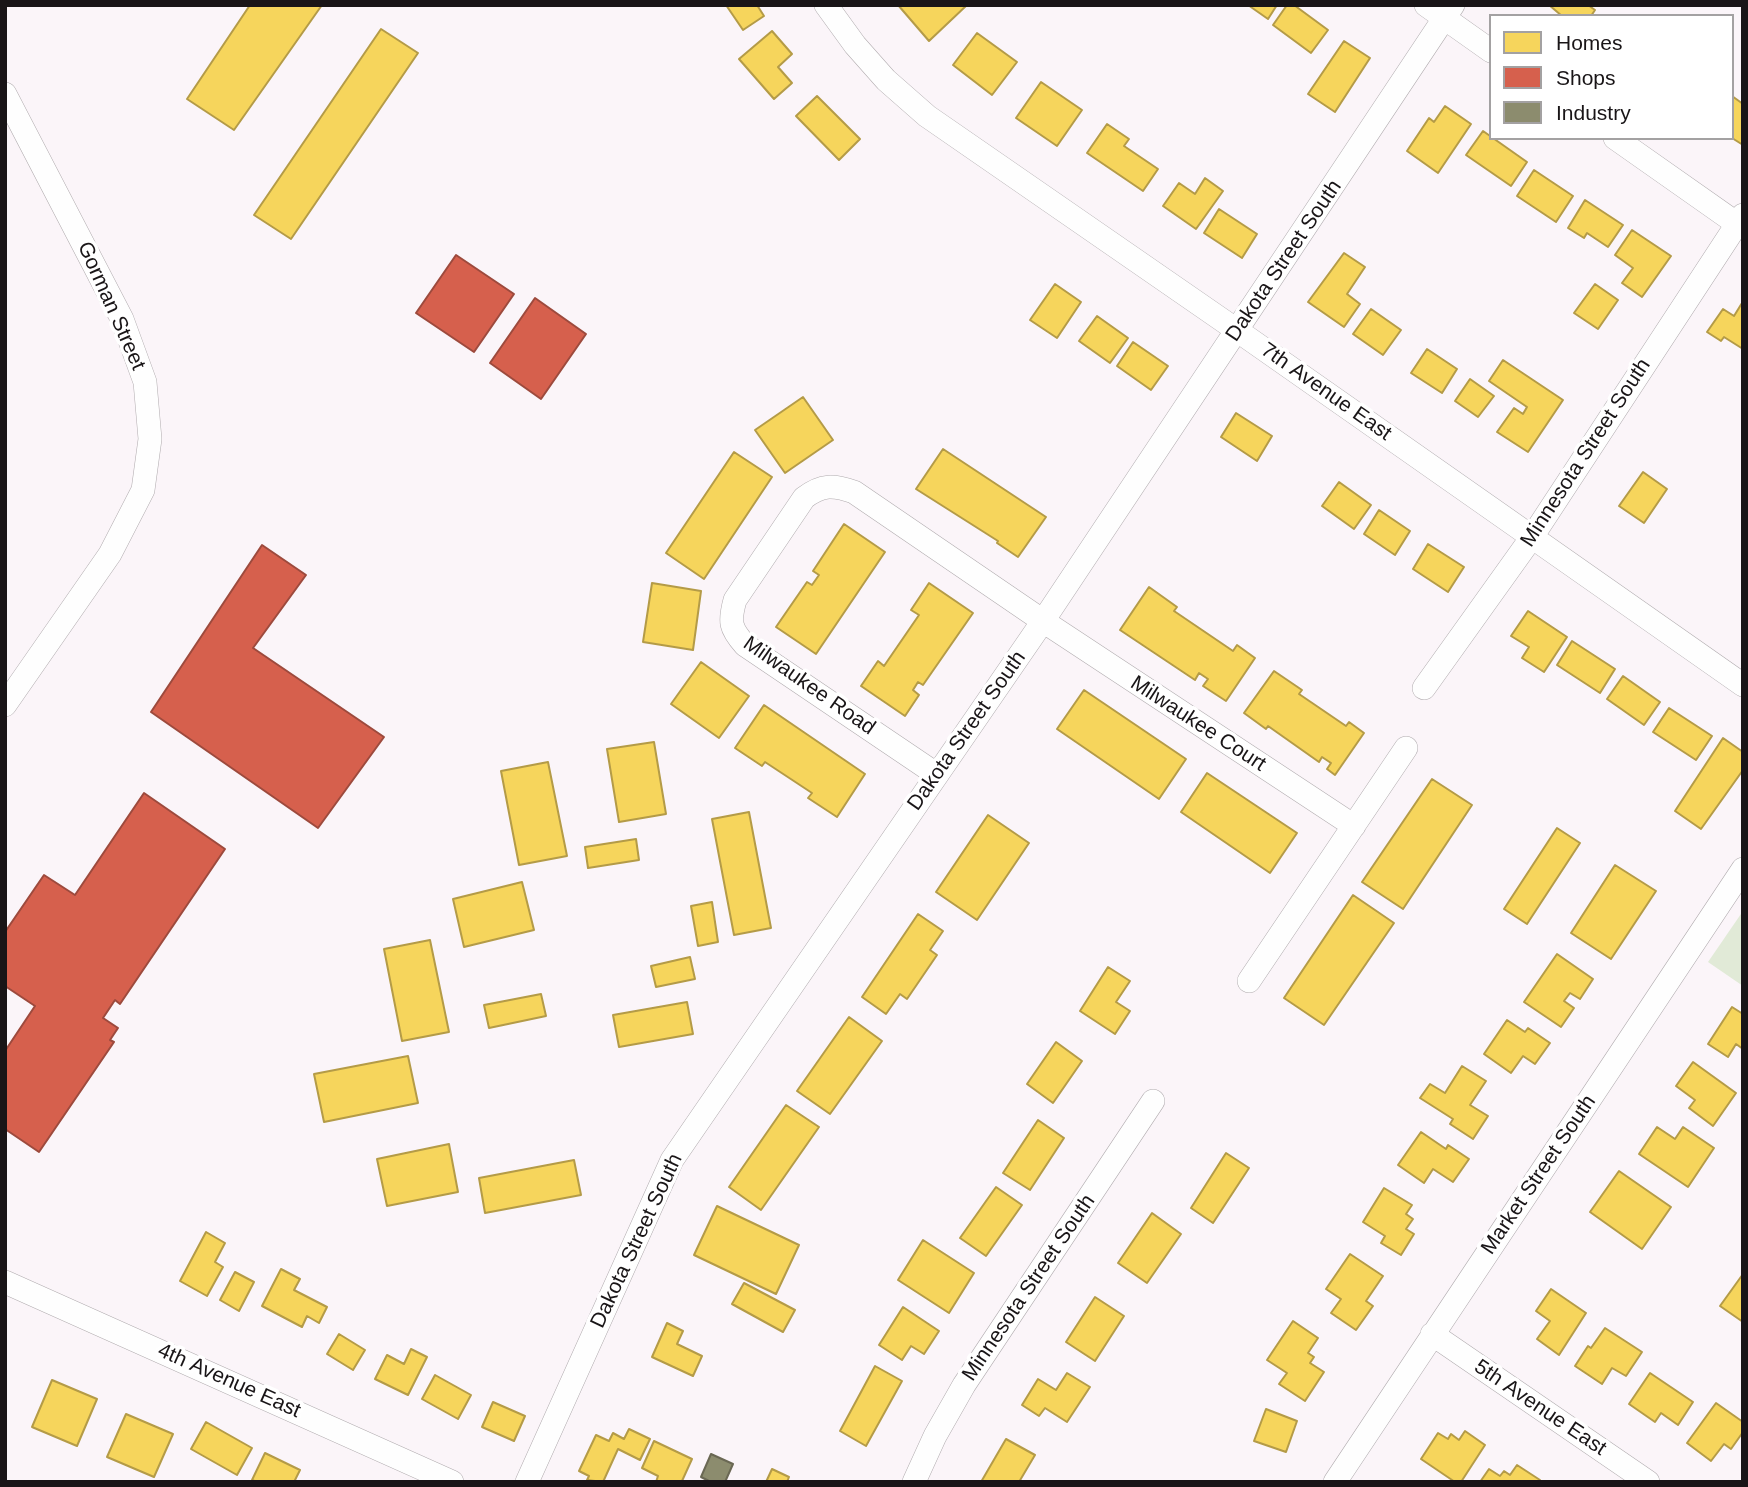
<!DOCTYPE html>
<html>
<head>
<meta charset="utf-8">
<style>
  body { margin:0 }
  #map { position:relative; width:1748px; height:1487px; overflow:hidden; background:#fbf5f9; font-family:Arial,sans-serif }
  canvas { display:block }
  .frame { position:absolute; inset:0; border:7px solid #191517; pointer-events:none }
  .legend { position:absolute; left:1489px; top:14px; width:245px; height:126px; box-sizing:border-box; background:#fff; border:2px solid #a3a1a2; margin:0; padding:9px 12px; list-style:none; font-size:21px; color:#191517 }
  .legend li { display:flex; align-items:center; gap:14px; height:35px }
  .legend b { width:35px; border:2px solid #a3a1a2 }
</style>
</head>
<body>
<div id="map">
<canvas width="1748" height="1487"></canvas>
<div class="frame"></div>
<ul class="legend">
<li><b style="height:19px;background:#f6d55c"></b>Homes</li>
<li><b style="height:19px;background:#d6604d"></b>Shops</li>
<li><b style="height:19px;background:#8c8c6e"></b>Industry</li>
</ul>
</div>
<script>
const ctx = document.querySelector('canvas').getContext('2d');
ctx.lineJoin = 'round';
function paint(path, color) {
  ctx.fillStyle = color;
  ctx.fill(path, 'evenodd');
}
function stroke(path, color, width, dash) {
  ctx.strokeStyle = color;
  ctx.lineWidth = width;
  ctx.lineCap = dash ? 'butt' : 'round';
  ctx.setLineDash(dash || []);
  ctx.stroke(path);
}
function label(font, color, halo, rows, align = 'center') {
  ctx.font = font + ' Arial,sans-serif';
  ctx.lineWidth = 7;
  ctx.setLineDash([]);
  ctx.textBaseline = 'middle';
  ctx.strokeStyle = halo;
  ctx.fillStyle = color;
  for (const [text, x, y, turn = 0] of rows) {
    ctx.save();
    ctx.translate(x, y);
    ctx.rotate((+turn || 0) * Math.PI / 180);
    ctx.textAlign = isNaN(turn) ? turn : align;
    if (halo) ctx.strokeText(text, 0, 0);
    ctx.fillText(text, 0, 0);
    ctx.restore();
  }
}
paint(new Path2D(`
  M1743 911V986L1708 962Z`), '#e1ead7');
const homes = new Path2D(`
  M250 5H322L234 130 187 99Z
  M726 5H757L764 16 743 30Z
  M898 5H967L929 41Z
  M1248 5H1277L1268 19Z
  M1287 5H1294L1328 30 1311 53 1273 25Z
  M1549 5H1588L1595 10 1591 16H1562Z
  M381 29 418 53 291 239 254 215Z
  M772 31 792 54 778 67 792 83 774 99 739 59Z
  M977 33 1017 62 992 95 953 65Z
  M1344 41 1370 58 1335 112 1308 94Z
  M1041 82 1082 110 1057 146 1016 118Z
  M817 96 860 139 839 160 796 116Z
  M1732 96 1743 104V145L1732 138Z
  M1445 106 1471 124 1438 173 1407 151 1429 118 1434 122Z
  M1107 124 1129 139 1124 146 1158 169 1143 191 1087 153Z
  M1483 131 1527 162 1511 186 1466 155Z
  M1534 170 1573 196 1556 222 1517 196Z
  M1205 178 1223 191 1196 229 1163 206 1179 183 1195 194Z
  M1585 200 1623 225 1608 247 1587 233 1584 238 1568 228Z
  M1219 209 1257 234 1242 258 1204 233Z
  M1632 230 1671 256 1642 297 1622 283 1633 268 1615 255Z
  M1344 253 1365 267 1347 294 1360 304 1344 327 1308 302Z
  M1055 284 1081 302 1057 338 1030 320Z
  M1595 284 1618 300 1598 329 1574 313Z
  M1742 303H1743V349L1724 337 1721 341 1707 332 1723 309 1734 316Z
  M1371 309 1401 330 1383 355 1353 334Z
  M1097 316 1128 338 1110 363 1079 341Z
  M1133 342 1168 366 1151 390 1117 366Z
  M1427 349 1457 369 1442 393 1411 373Z
  M1503 360 1563 400 1528 452 1497 432 1514 408 1523 414 1527 407 1489 381Z
  M1470 379 1494 396 1478 417 1455 401Z
  M803 397 833 440 785 473 755 430Z
  M1236 413 1272 436 1257 461 1221 437Z
  M943 449 1046 517 1018 557 997 543 998 541 916 489Z
  M734 452 772 477 704 579 666 553Z
  M1643 472 1667 489 1644 523 1619 506Z
  M1339 482 1371 505 1354 529 1322 506Z
  M1379 510 1410 531 1395 555 1364 534Z
  M844 524 885 552 816 654 776 627 807 582 812 585 819 575 813 571Z
  M1428 544 1464 567 1448 592 1413 569Z
  M652 583 701 591 693 650 643 642Z
  M929 583 973 613 923 685 918 682 913 690 919 695 905 716 861 686 878 661 884 666 919 615 911 610Z
  M1149 587 1177 607 1174 611 1233 651 1237 645 1255 658 1226 701 1203 686 1208 679 1199 673 1195 680 1120 630Z
  M1528 611 1567 637 1544 672 1522 658 1529 647 1511 636Z
  M1572 641 1615 669 1600 693 1557 665Z
  M701 662 749 696 719 738 671 704Z
  M1274 671 1302 690 1299 694 1346 726 1349 722 1364 733 1335 775 1327 769 1331 763 1322 757 1319 762 1268 726 1266 729 1244 713Z
  M1623 676 1660 702 1644 725 1607 699Z
  M1084 690 1186 759 1159 799 1057 729Z
  M764 705 865 774 837 817 808 798 812 793 765 762 762 766 735 748Z
  M1669 708 1712 736 1696 760 1653 732Z
  M1723 738 1743 752V770L1701 829 1675 811Z
  M654 742 666 814 619 822 607 749Z
  M548 762 567 856 519 865 501 771Z
  M1207 773 1297 833 1270 873 1181 812Z
  M1432 779 1472 805 1403 909 1362 882Z
  M749 812 771 928 734 935 712 819Z
  M988 815 1029 843 977 920 936 892Z
  M1557 828 1580 843 1527 924 1504 909Z
  M636 839 639 860 588 868 585 847Z
  M1615 865 1656 891 1611 959 1571 933Z
  M522 882 534 930 464 947 453 899Z
  M1353 895 1394 923 1324 1025 1284 998Z
  M712 902 718 942 698 946 691 906Z
  M918 914 943 931 930 950 937 955 907 999 900 994 886 1014 862 997Z
  M430 940 449 1032 402 1041 384 949Z
  M1557 954 1593 979 1580 999 1570 993 1564 1001 1574 1008 1561 1027 1524 1002Z
  M690 957 695 979 656 987 651 966Z
  M1108 967 1130 981 1116 1002 1130 1011 1115 1034 1080 1011Z
  M541 994 546 1016 489 1028 484 1005Z
  M687 1002 693 1034 619 1047 613 1015Z
  M1732 1007 1743 1014V1049L1736 1044 1728 1057 1708 1044Z
  M849 1017 882 1041 830 1114 797 1091Z
  M1507 1020 1525 1032 1528 1028 1550 1043 1535 1064 1523 1056 1511 1073 1484 1054Z
  M1056 1042 1082 1061 1053 1103 1027 1084Z
  M408 1056 418 1103 324 1122 314 1074Z
  M1693 1062 1736 1093 1713 1126 1689 1108 1695 1100 1676 1086Z
  M1462 1066 1486 1081 1470 1105 1488 1116 1473 1139 1450 1124 1453 1119 1420 1098 1430 1084 1445 1093Z
  M786 1105 819 1127 761 1210 729 1187Z
  M1038 1120 1064 1138 1030 1190 1003 1173Z
  M1657 1127 1675 1139 1683 1127 1714 1148 1688 1187 1639 1154Z
  M1421 1132 1446 1149 1448 1145 1469 1159 1453 1182 1433 1169 1424 1183 1398 1165Z
  M449 1144 458 1192 387 1206 377 1159Z
  M1226 1153 1249 1168 1213 1223 1191 1208Z
  M574 1160 581 1195 485 1213 479 1178Z
  M1619 1171 1671 1207 1642 1249 1590 1212Z
  M996 1187 1022 1205 986 1256 960 1238Z
  M1384 1188 1412 1205 1406 1214 1413 1219 1406 1229 1414 1234 1401 1255 1381 1243 1385 1236 1363 1222Z
  M717 1206 799 1245 776 1294 694 1255Z
  M1152 1213 1181 1234 1147 1283 1118 1263Z
  M206 1232 225 1243 215 1262 223 1267 207 1296 180 1281Z
  M923 1240 974 1273 949 1313 898 1280Z
  M1350 1254 1383 1276 1366 1301 1373 1306 1356 1330 1331 1313 1341 1299 1326 1289Z
  M281 1269 300 1279 294 1290 327 1307 319 1323 307 1316 302 1327 262 1306Z
  M235 1272 254 1282 239 1311 220 1300Z
  M1743 1274V1322L1720 1306Z
  M744 1283 795 1310 783 1332 732 1304Z
  M1551 1289 1586 1313 1559 1355 1537 1339 1550 1321 1536 1311Z
  M1095 1297 1124 1316 1095 1361 1066 1342Z
  M903 1307 939 1331 924 1354 911 1346 902 1360 879 1345Z
  M1293 1321 1318 1338 1308 1353 1314 1357 1310 1363 1324 1372 1305 1401 1279 1384 1287 1373 1267 1360Z
  M667 1323 683 1331 677 1344 702 1356 693 1376 652 1357Z
  M1605 1328 1642 1352 1626 1376 1612 1368 1602 1384 1575 1366 1588 1346 1591 1348Z
  M339 1334 365 1350 353 1370 327 1354Z
  M411 1349 427 1357 408 1395 375 1379 387 1355 404 1364Z
  M875 1366 902 1381 866 1446 840 1431Z
  M1067 1373 1090 1387 1067 1422 1045 1408 1039 1416 1022 1405 1038 1379 1056 1390Z
  M1650 1373 1693 1402 1678 1425 1661 1413 1655 1422 1629 1404Z
  M435 1375 471 1395 458 1419 422 1399Z
  M52 1380 97 1399 77 1446 32 1427Z
  M493 1402 525 1416 514 1441 482 1427Z
  M1716 1403 1743 1422V1432L1731 1449 1724 1444 1711 1461 1687 1443Z
  M1266 1409 1297 1421 1286 1452 1254 1441Z
  M126 1414 173 1434 154 1477 107 1457Z
  M206 1422 252 1448 237 1475 191 1449Z
  M629 1429 650 1439 640 1460 618 1449 603 1482 587 1480 589 1476 579 1471 596 1435 609 1441 613 1433 624 1439Z
  M1465 1431 1485 1445 1461 1482H1455L1421 1459 1438 1433 1448 1439 1451 1434 1459 1440Z
  M1006 1439 1035 1455 1019 1482H981Z
  M654 1441 692 1459 682 1481 684 1482H656L658 1476 642 1468Z
  M265 1453 300 1470 294 1482H257L252 1480Z
  M1517 1465 1540 1480 1539 1482H1480L1489 1469 1500 1476 1504 1471 1510 1475Z
  M772 1469 789 1477 787 1482H766Z`);
paint(homes, '#f6d55c');
stroke(homes, '#b49b47', 2);
const shops = new Path2D(`
  M456 255 514 294 474 352 416 313Z
  M535 298 586 334 541 399 490 363Z
  M262 545 306 575 253 648 384 737 318 828 151 712Z
  M144 793 225 849 120 1004 115 1000 103 1018 118 1028 110 1040 114 1042 39 1152 5 1129V1051L35 1006 5 986V932L44 875 75 895Z`);
paint(shops, '#d6604d');
stroke(shops, '#9d4a3d', 2);
const industry = new Path2D(`
  M711 1454 733 1464 725 1482H711L701 1477Z`);
paint(industry, '#8c8c6e');
stroke(industry, '#6a6854', 2);
const minor = new Path2D(`
  M826 5 855 45 886 80 927 116 1238 331 1743 685
  M1426 5 1491 51
  M5 94 122 319 145 382 150 439 143 490 110 554 5 705
  M1615 138 1743 228
  M1424 688 1532 537 1743 215
  M936 774 745 645C730 628 729 622 735 600L804 498C822 484 834 485 854 492L1043 621 1354 826
  M1249 981 1406 748
  M5 1282 452 1482
  M1432 1334 1648 1482
  M527 1482 672 1160 1043 621 1453 5
  M914 1482 935 1436 964 1385 1153 1101
  M1335 1482 1743 869`);
stroke(minor, '#b0abae', 24);
stroke(minor, '#fefefe', 23);
label('21px', '#191517', '#fff', [
  ["Dakota Street South",1284,261,-56],
  ["Gorman Street",111,306,66],
  ["7th Avenue East",1326,392,35],
  ["Minnesota Street South",1586,453,-57],
  ["Milwaukee Road",809,686,35],
  ["Milwaukee Court",1198,724,33],
  ["Dakota Street South",967,731,-55],
  ["Market Street South",1539,1175,-56],
  ["Dakota Street South",637,1241,-65],
  ["Minnesota Street South",1029,1288,-56],
  ["4th Avenue East",229,1381,24],
  ["5th Avenue East",1540,1408,34]
]);
</script>
</body>
</html>
